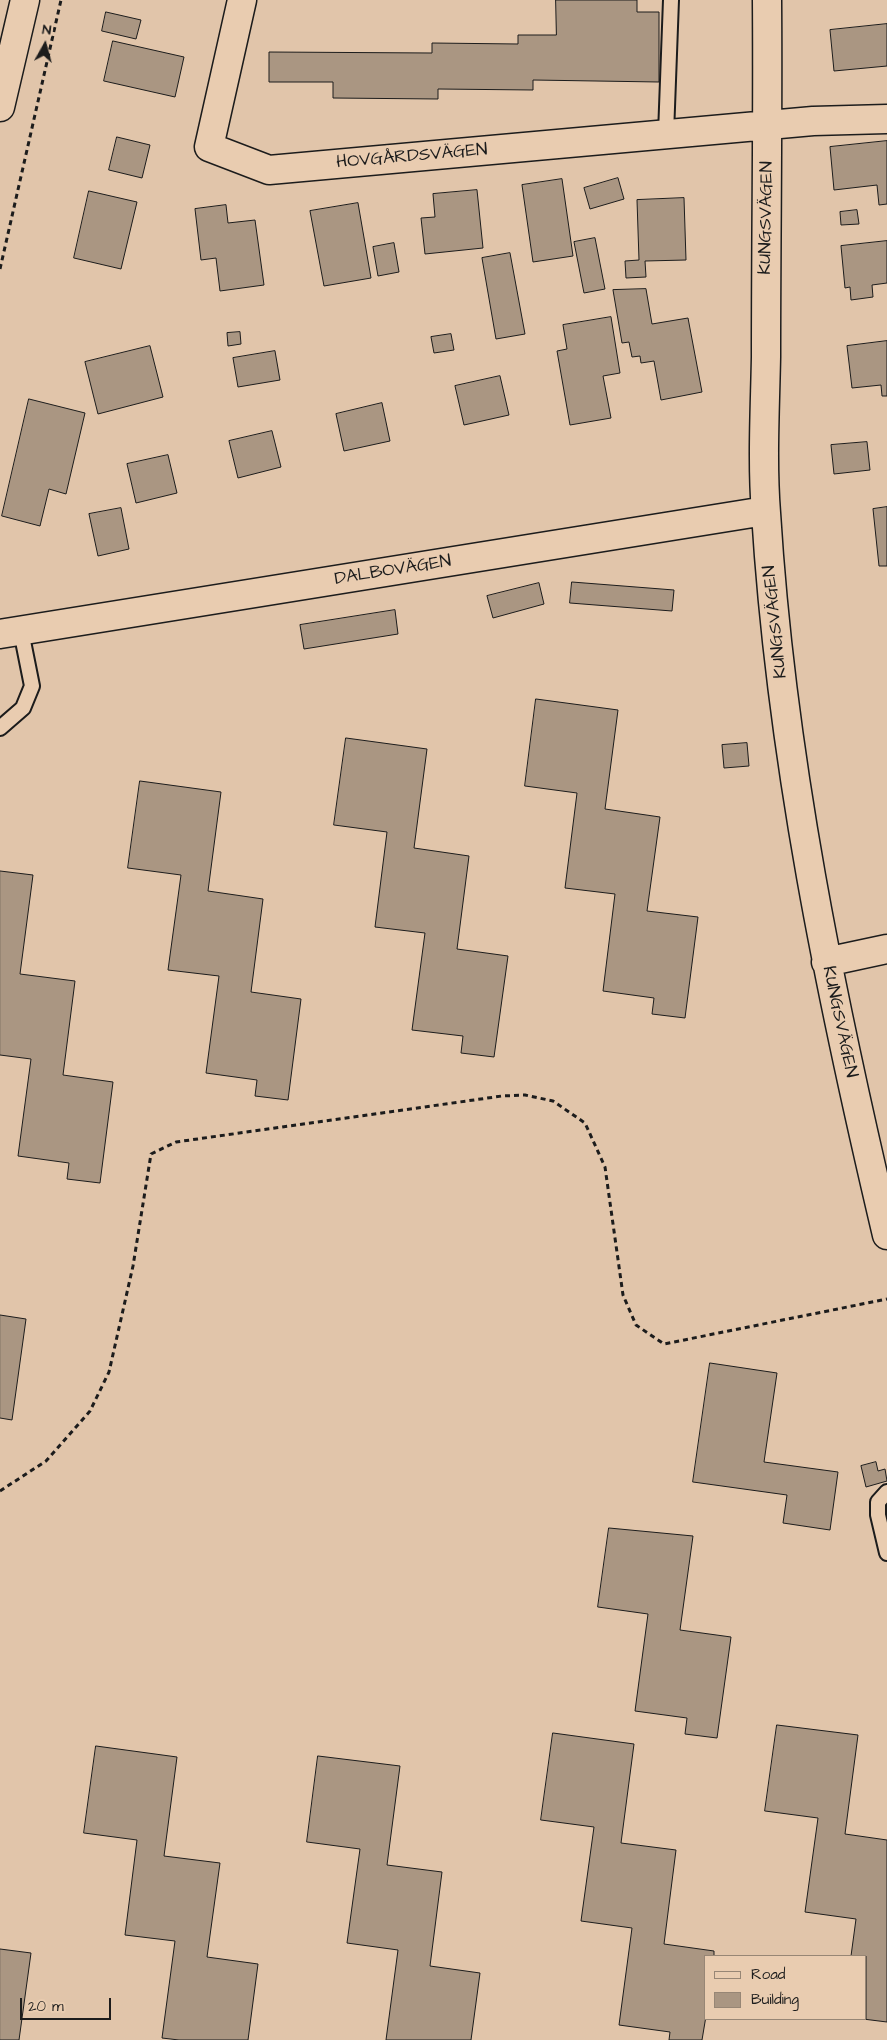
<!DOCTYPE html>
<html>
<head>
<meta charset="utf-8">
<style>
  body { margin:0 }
  #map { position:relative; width:887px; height:2040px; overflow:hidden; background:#e1c5aa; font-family:"Architects Daughter",sans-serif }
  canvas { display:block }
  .legend { position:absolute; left:704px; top:1955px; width:162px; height:65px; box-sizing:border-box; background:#e9ccb0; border:1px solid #978675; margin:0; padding:6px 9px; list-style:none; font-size:15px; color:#1c1c1c }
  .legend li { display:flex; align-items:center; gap:10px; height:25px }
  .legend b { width:25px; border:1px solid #978675 }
  .north { position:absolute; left:20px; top:20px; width:50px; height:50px; -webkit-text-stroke:4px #e9ccb0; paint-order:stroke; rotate:7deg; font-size:14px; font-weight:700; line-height:20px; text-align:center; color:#1c1c1c }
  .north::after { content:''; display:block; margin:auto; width:18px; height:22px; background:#1c1c1c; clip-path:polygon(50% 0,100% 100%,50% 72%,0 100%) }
  .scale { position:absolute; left:20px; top:1998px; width:91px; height:22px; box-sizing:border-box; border:2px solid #1c1c1c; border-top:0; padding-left:6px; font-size:15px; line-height:18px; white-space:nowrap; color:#1c1c1c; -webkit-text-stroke:4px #e9ccb0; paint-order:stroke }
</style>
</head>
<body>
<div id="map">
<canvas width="887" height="2040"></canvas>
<ul class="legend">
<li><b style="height:6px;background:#e9ccb0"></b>Road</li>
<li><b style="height:14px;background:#aa9682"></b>Building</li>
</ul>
<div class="north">N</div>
<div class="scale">20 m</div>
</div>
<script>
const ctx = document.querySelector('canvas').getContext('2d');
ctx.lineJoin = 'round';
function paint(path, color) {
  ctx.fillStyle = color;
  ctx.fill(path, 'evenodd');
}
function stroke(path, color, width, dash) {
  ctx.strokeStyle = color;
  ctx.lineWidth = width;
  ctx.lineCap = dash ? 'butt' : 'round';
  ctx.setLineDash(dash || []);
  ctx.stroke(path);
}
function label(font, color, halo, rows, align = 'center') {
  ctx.font = font + ' "Architects Daughter",sans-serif';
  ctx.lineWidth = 5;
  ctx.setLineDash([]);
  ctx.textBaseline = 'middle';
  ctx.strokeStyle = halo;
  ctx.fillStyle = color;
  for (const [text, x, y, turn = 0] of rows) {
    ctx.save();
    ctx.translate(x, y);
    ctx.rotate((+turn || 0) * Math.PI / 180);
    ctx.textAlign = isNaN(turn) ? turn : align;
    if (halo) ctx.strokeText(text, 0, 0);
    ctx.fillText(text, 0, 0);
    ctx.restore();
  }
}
const building = new Path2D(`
  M556 0H637V12H659V82L533 80V90L438 89V99L333 98V82H269V52L432 53V43L518 44V35H556Z
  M106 12 141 20 136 39 102 31Z
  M887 24V66L834 71 830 30Z
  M113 41 184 57 175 97 104 81Z
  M117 137 150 145 142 178 109 170Z
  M887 141V204L879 205 877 185 834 190 830 147Z
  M618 178 624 199 590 209 584 188Z
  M562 179 573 256 533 262 522 185Z
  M477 190 483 248 425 254 421 218 435 217 433 194Z
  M89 191 137 202 121 269 74 258Z
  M684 198 686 260 645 261 646 277 626 278 625 261 639 260 637 200Z
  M358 203 371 278 324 286 310 211Z
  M226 205 228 223 255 220 264 285 220 291 216 258 201 260 195 209Z
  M857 210 859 224 841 225 840 212Z
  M595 238 605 289 584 293 574 242Z
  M887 241V283L872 285 873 297 851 300 850 287 845 288 841 246Z
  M394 243 399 272 378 276 373 247Z
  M510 253 525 334 496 339 482 258Z
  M646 289 652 324 688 318 702 392 661 400 654 361 641 363 640 356 632 357 629 342 622 343 613 290Z
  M611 317 620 373 603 376 611 418 570 425 557 351 567 349 563 325Z
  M240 332 241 344 228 346 227 333Z
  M451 334 454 350 434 353 431 337Z
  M887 341V396H882L881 385 852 388 847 346Z
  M150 346 163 397 98 414 85 362Z
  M275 351 280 380 238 387 233 358Z
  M500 376 509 415 464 425 455 386Z
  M29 399 85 413 66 494 49 489 40 526 2 516Z
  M382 403 390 441 344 451 336 414Z
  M272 431 281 467 238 478 229 441Z
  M867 442 870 470 834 474 831 445Z
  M168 455 177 493 136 503 127 464Z
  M887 507V566H879L873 509Z
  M121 508 129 549 98 556 89 514Z
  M572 582 674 590 672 611 570 603Z
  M539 583 544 604 493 618 487 596Z
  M395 610 398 634 304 649 300 625Z
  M536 699 618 710 605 809 660 817 647 911 698 917 685 1018 652 1014 654 998 603 991 615 894 565 888 577 793 525 786Z
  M346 738 427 749 414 848 469 856 457 949 508 956 494 1057 461 1053 463 1036 412 1030 425 933 375 927 387 832 334 825Z
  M747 743 749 766 724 768 722 745Z
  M140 781 221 792 208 891 263 899 251 992 301 999 288 1100 255 1096 257 1080 206 1073 219 976 168 970 181 875 128 868Z
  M0 871 33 875 20 974 75 981 63 1075 113 1082 100 1183 67 1179 69 1163 18 1156 31 1059 0 1055Z
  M0 1315 26 1319 12 1420 0 1418Z
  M710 1363 777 1373 764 1462 838 1472 830 1530 783 1523 787 1495 693 1482Z
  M876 1462 878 1471 885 1469 887 1481 866 1487 861 1466Z
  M609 1528 693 1536 680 1630 731 1637 717 1738 685 1734 687 1718 635 1711 648 1614 598 1607Z
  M777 1725 858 1735 845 1834 887 1840V2022L863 2019H866V1956H851L856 1919 805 1912 818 1818 765 1811Z
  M553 1733 634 1744 621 1843 676 1850 664 1944 714 1951V1956H706V2016L702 2040H669L670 2032 619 2025 632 1928 581 1921 594 1827 541 1820Z
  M96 1746 177 1757 164 1856 220 1863 207 1957 258 1964 248 2040H179L162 2038 175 1941 125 1935 137 1840 84 1833Z
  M318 1756 400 1766 387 1865 442 1872 430 1966 480 1973 471 2040H386L398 1950 347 1943 360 1849 307 1842Z
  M0 1949 31 1953 19 2040H0Z`);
paint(building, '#aa9682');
stroke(building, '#1c1c1c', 1);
const service = new Path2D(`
  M666 134 671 0
  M0 728 23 708 32 686 21 631
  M887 1492 878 1502V1515L887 1553`);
const minor = new Path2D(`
  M242 0 209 147 269 170 813 121 887 119
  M767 0C768 119 766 238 766 357 765 409 762 462 766 513 781 757 831 998 887 1235
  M0 634 765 511
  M826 962 887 949`);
const tertiary = new Path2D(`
  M0 107 25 0`);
stroke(service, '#1c1c1c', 18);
stroke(minor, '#1c1c1c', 31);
stroke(tertiary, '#1c1c1c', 31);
stroke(new Path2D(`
  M0 269 61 0
  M0 1491 46 1461 90 1411 109 1372 133 1266 151 1154 176 1142 502 1096 525 1095 553 1101 585 1123 605 1167 623 1295 636 1325 664 1344 887 1299`), '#1c1c1c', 3, [5, 4]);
stroke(service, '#e9ccb0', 14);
stroke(minor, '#e9ccb0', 28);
stroke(tertiary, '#e9ccb0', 28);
label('18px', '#1c1c1c', '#e9ccb0', [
  ["HOVGÅRDSVÄGEN",412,157,-5],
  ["KUNGSVÄGEN",767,218,-89],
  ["DALBOVÄGEN",393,571,-9],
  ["KUNGSVÄGEN",776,622,-96],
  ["KUNGSVÄGEN",839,1022,78]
]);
</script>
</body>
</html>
